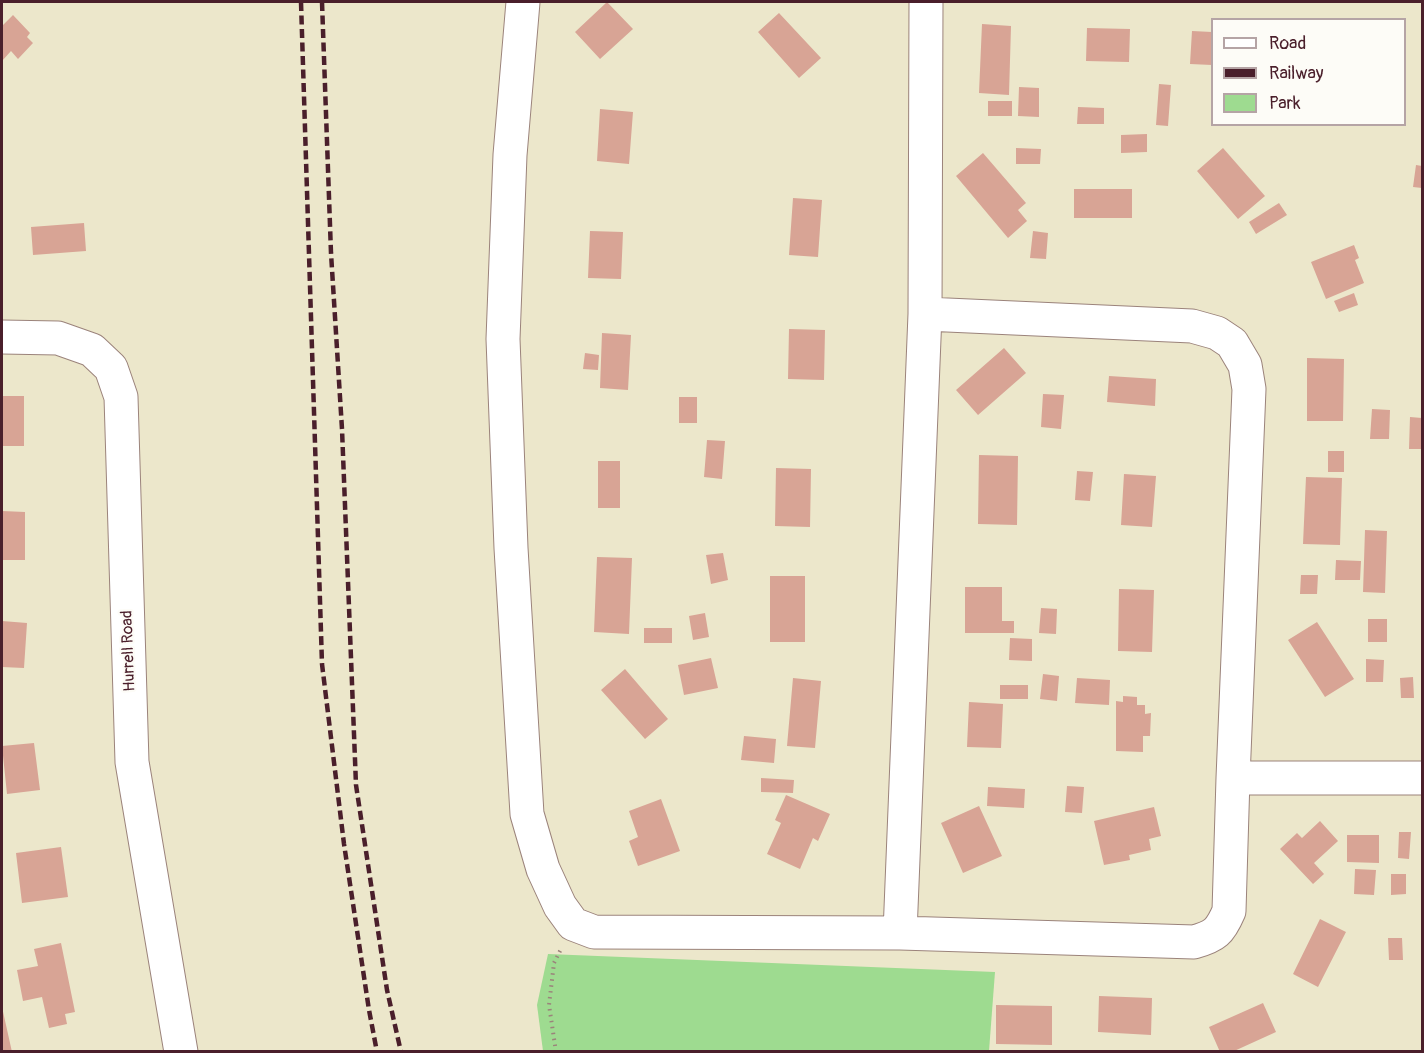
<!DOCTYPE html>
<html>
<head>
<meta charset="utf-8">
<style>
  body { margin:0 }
  #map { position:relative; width:1424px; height:1053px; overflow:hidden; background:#ece7cb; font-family:Pangolin,sans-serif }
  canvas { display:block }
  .frame { position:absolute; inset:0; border:3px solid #4a1f2b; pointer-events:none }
  .legend { position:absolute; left:1211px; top:18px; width:195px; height:108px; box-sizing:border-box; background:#fdfcf7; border:2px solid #b5a4a5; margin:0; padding:8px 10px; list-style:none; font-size:18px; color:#4a1f2b }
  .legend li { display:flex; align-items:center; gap:12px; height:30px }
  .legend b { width:30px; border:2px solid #b5a4a5 }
</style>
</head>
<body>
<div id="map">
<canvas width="1424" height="1053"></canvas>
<div class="frame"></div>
<ul class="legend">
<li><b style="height:8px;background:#fff"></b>Road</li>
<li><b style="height:8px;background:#4a1f2b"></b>Railway</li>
<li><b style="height:16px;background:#9edb90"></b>Park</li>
</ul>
</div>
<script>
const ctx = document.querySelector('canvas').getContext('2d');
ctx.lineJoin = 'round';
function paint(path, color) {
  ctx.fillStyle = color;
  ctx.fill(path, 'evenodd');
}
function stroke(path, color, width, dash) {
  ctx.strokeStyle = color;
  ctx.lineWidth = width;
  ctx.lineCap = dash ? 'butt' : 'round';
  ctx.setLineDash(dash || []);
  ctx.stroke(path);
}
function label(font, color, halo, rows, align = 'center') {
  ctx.font = font + ' Pangolin,sans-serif';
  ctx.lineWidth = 4.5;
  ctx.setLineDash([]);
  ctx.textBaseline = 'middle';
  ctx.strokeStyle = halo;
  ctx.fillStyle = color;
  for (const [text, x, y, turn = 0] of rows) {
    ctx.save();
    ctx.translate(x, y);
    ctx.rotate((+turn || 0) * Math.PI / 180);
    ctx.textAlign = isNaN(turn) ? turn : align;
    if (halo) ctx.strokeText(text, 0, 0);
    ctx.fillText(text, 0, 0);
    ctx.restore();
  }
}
paint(new Path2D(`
  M548 954 995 972 989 1051H543L537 1005Z`), '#9edb90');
paint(new Path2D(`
  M607 2 633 29 600 59 575 32Z
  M779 13 821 58 799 78 758 32Z
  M13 15 30 33 27 37 33 43 18 59 11 51 2 61V26Z
  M982 24 1011 26 1009 95 979 93Z
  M1087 28 1130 29 1129 62 1086 61Z
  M1192 31 1212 32V65L1190 64Z
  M1159 84 1171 85 1168 126 1156 125Z
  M1019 87 1039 88V117L1018 116Z
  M988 101H1012V116H988Z
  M1078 107 1104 108V124H1077Z
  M600 109 633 112 629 164 597 161Z
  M1147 134V152L1121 153V135Z
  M1016 148 1041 149 1040 164H1016Z
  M1223 148 1265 196 1238 219 1197 171Z
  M983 153 1026 203 1018 210 1027 221 1008 238 956 176Z
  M1416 165 1422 166V188L1413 187Z
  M1074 189H1132V218H1074Z
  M793 198 822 200 818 257 789 255Z
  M1279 203 1287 215 1256 234 1249 222Z
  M84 223 86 251 33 255 31 227Z
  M590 231 623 232 621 279 588 278Z
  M1033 231 1048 233 1046 259 1030 258Z
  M1354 245 1359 258 1355 260 1364 283 1326 299 1311 262Z
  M1354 293 1358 305 1339 312 1334 301Z
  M789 329 825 330 824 380 788 379Z
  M602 333 631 335 628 390 600 388Z
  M1004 348 1026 373 978 415 956 390Z
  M585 353 599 355 598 370 583 369Z
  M1307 358 1344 359 1343 421H1307Z
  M1109 376 1156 379 1155 406 1107 402Z
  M1043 394 1064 395 1061 429 1041 427Z
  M2 396H24V446H2Z
  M679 397H697V423H679Z
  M1372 409 1390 410 1389 439H1370Z
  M1410 417 1422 418V449H1409Z
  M707 440 725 441 722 479 704 477Z
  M1328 451H1344V472H1328Z
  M979 455 1018 456 1017 525 978 524Z
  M598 461H620V508H598Z
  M776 468 811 469 810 527 775 526Z
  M1077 471 1093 472 1090 501 1075 500Z
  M1124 474 1156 476 1152 527 1121 525Z
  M1306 477 1342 478 1340 545 1303 544Z
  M2 511 25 512V560H2Z
  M1365 530 1387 531 1385 593 1363 592Z
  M723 553 728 580 711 584 706 555Z
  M597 557 632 558 629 634 594 632Z
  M1336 560 1361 561 1360 580H1335Z
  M1301 575H1318L1317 594H1300Z
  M770 576H805V642H770Z
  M965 587H1002V621H1014V633H965Z
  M1119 589 1154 590 1152 652 1118 651Z
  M1041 608 1057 609 1056 634 1039 633Z
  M705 613 709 637 693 640 689 616Z
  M1368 619H1387V642H1368Z
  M2 621 27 623 24 668 2 667Z
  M1317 622 1354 679 1325 697 1288 640Z
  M644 628H672V643H644Z
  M1010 638 1032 639V661L1009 660Z
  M711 658 718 688 684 695 678 665Z
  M1366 659 1384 660 1383 682H1366Z
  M625 669 668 719 645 739 601 690Z
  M1043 674 1059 676 1057 701 1040 699Z
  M1413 677 1414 698H1401L1400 678Z
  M793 678 821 681 815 748 787 746Z
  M1077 678 1110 680 1109 705 1075 703Z
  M1000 685H1028V699H1000Z
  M1123 696 1137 697V705H1145V714L1151 713 1150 736H1143V752L1116 751V701L1123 702Z
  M969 702 1003 704 1001 748 967 747Z
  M744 736 776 739 774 763 741 760Z
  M34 743 40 790 7 794 2 746Z
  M761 778 794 780 793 793 761 792Z
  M1067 786 1084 787 1082 813 1065 812Z
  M988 787 1025 789 1024 808 987 806Z
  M786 795 830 814 818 841 813 838 800 869 767 854 781 823 775 820Z
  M661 799 680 851 638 866 629 841 638 837 629 811Z
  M979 806 1002 856 963 873 941 823Z
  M1154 807 1161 836 1149 839 1151 850 1129 855 1130 860 1104 865 1094 821Z
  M1320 821 1338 841 1314 863 1324 874 1313 884 1280 849 1297 833 1302 838Z
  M1399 832H1411L1409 859 1398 858Z
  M1347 835H1379V863L1347 862Z
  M61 847 68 897 22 903 16 853Z
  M1355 869 1376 870 1374 895 1354 894Z
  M1391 874H1406V894L1391 895Z
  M1320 919 1346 932 1318 987 1293 974Z
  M1388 938H1402L1403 960H1389Z
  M61 943 75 1012 65 1014 67 1024 49 1028 42 997 23 1001 17 970 38 966 34 949Z
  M1099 996 1152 998 1151 1035 1098 1032Z
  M1263 1003 1276 1032 1232 1052H1220L1209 1027Z
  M996 1005 1052 1006V1045L996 1044Z
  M2 1007 12 1052H2Z`), '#d8a495');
const minor = new Path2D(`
  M523 2 510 155 503 339 511 548 527 814 543 869 560 906 573 924 594 932 900 933 1194 942C1215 936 1220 932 1229 911L1233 778H1422
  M925 314 926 2
  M2 337 58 338 92 350 111 368 121 397 132 762 181 1052
  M900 933 925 314 1192 326 1217 333 1232 343 1245 365 1249 389 1233 778`);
stroke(minor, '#9b837b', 35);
stroke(new Path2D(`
  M556 1052 549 1005 554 963 561 949`), '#9b837b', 4, [1.5, 4.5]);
stroke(minor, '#fff', 33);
stroke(new Path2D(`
  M301 2 322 664 344 844 369 1010 377 1052
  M322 2 331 253 342 429 356 785 387 990 401 1052`), '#4a1f2b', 4.5, [9, 4.5]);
label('16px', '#4a1f2b', '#fdfcf7', [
  ["Hurrell Road",129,651,-92]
]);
</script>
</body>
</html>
